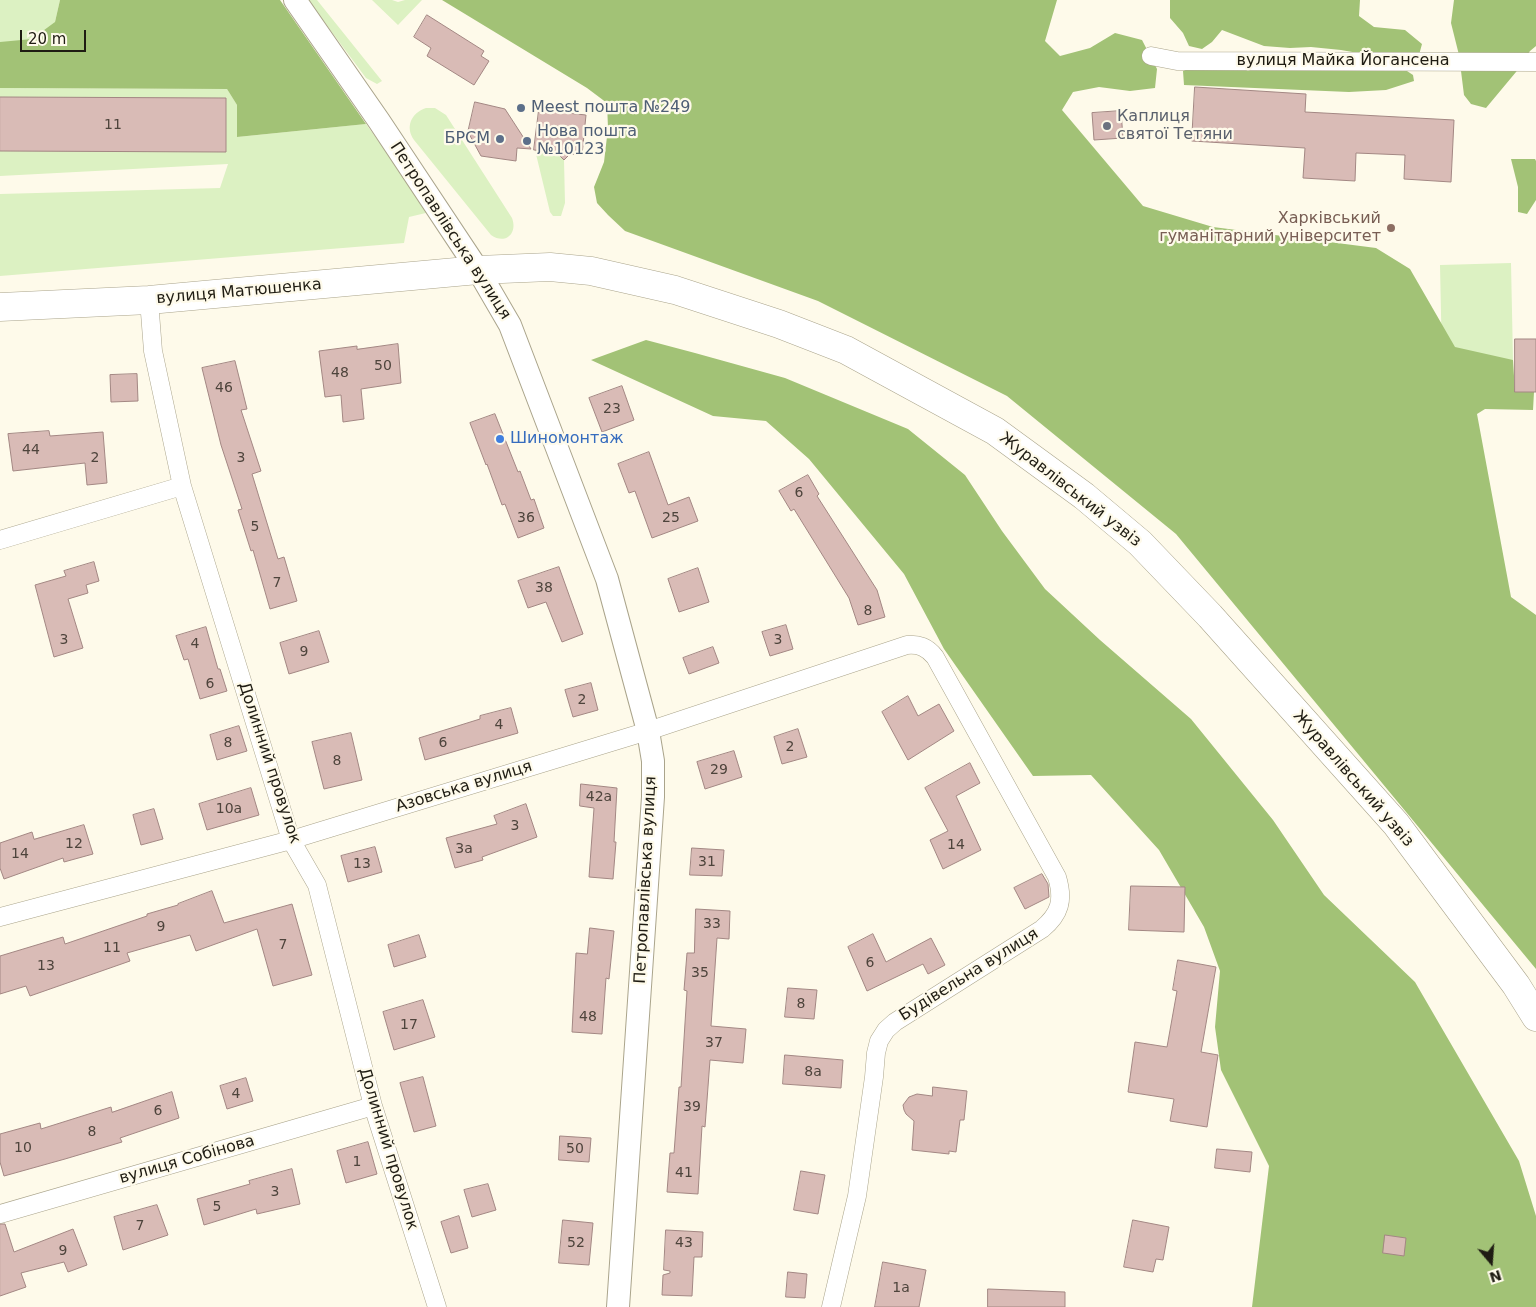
<!DOCTYPE html>
<html>
<head>
<meta charset="utf-8">
<style>
  body { margin:0 }
  #map { position:relative; width:1536px; height:1307px; overflow:hidden; background:#fefaea; font-family:"DejaVu Sans",sans-serif }
  canvas { display:block }
  .north { position:absolute; left:1466px; top:1237px; width:50px; height:50px; -webkit-text-stroke:4px #fefaea; paint-order:stroke; rotate:162deg; font-size:14px; font-weight:700; line-height:20px; text-align:center; color:#1f1c13 }
  .north::after { content:''; display:block; margin:auto; width:18px; height:22px; background:#1f1c13; clip-path:polygon(50% 0,100% 100%,50% 72%,0 100%) }
  .scale { position:absolute; left:20px; top:30px; width:66px; height:22px; box-sizing:border-box; border:2px solid #1f1c13; border-top:0; padding-left:6px; font-size:15px; line-height:18px; white-space:nowrap; color:#1f1c13; -webkit-text-stroke:4px #fefaea; paint-order:stroke }
</style>
</head>
<body>
<div id="map">
<canvas width="1536" height="1307"></canvas>
<div class="north">N</div>
<div class="scale">20 m</div>
</div>
<script>
const ctx = document.querySelector('canvas').getContext('2d');
ctx.lineJoin = 'round';
function paint(path, color) {
  ctx.fillStyle = color;
  ctx.fill(path, 'evenodd');
}
function stroke(path, color, width, dash) {
  ctx.strokeStyle = color;
  ctx.lineWidth = width;
  ctx.lineCap = dash ? 'butt' : 'round';
  ctx.setLineDash(dash || []);
  ctx.stroke(path);
}
function label(font, color, halo, rows, align = 'center') {
  ctx.font = font + ' "DejaVu Sans",sans-serif';
  ctx.lineWidth = 4.5;
  ctx.setLineDash([]);
  ctx.textBaseline = 'middle';
  ctx.strokeStyle = halo;
  ctx.fillStyle = color;
  for (const [text, x, y, turn = 0] of rows) {
    ctx.save();
    ctx.translate(x, y);
    ctx.rotate((+turn || 0) * Math.PI / 180);
    ctx.textAlign = isNaN(turn) ? turn : align;
    if (halo) ctx.strokeText(text, 0, 0);
    ctx.fillText(text, 0, 0);
    ctx.restore();
  }
}
paint(new Path2D(`
  M0 0H60L55 22 45 47 0 51Z
  M308 0H317L382 81 377 84 366 78Z
  M372 0H392L398 2 405 0H422L398 25Z
  M0 88 227 89 237 105V137L366 124 430 212 409 217 404 243 0 276V194L220 188 228 164 0 176Z
  M426 108H435L446 115 512 218C518 234 505 245 491 235L414 140C405 127 411 113 426 108Z
  M535 150 556 152 564 160 565 203 561 216H553L550 212Z
  M1511 263 1513 360 1442 361 1440 265Z`), '#dcf1c2');
paint(new Path2D(`
  M60 0H280L366 124 237 137V105L227 89 0 88V42L32 39 55 22Z
  M442 0H1057L1045 41 1060 56 1090 48 1115 33 1142 40 1157 69 1155 88 1130 91 1099 87 1073 92 1062 110 1143 206 1213 227 1376 248 1410 269 1455 347 1513 360 1515 392H1534L1533 410 1485 409 1477 414 1511 597 1536 615V969L1176 534 1007 396 818 301 625 231 608 215 597 203 594 187 604 162 608 128 607 103 587 88Z
  M1170 0H1360L1359 16 1374 27 1405 30 1422 44 1419 55 1386 58 1341 50 1311 47 1290 48 1264 46 1222 30 1212 42 1202 49 1189 46 1183 33 1170 18Z
  M1454 0H1536V46L1530 51 1516 72 1486 108 1471 104 1464 95 1459 55 1451 23Z
  M1196 66 1407 71 1413 75 1414 81 1386 90 1349 92 1184 85 1183 71Z
  M1511 159H1535L1536 161V200L1527 214 1518 212V187Z
  M646 340 695 353 785 378 908 429 965 475 1002 531 1045 589 1100 640 1191 719 1273 820 1324 895 1415 982 1519 1161 1536 1216V1307H1252L1269 1166 1221 1070 1215 1027 1220 971 1204 927 1159 850 1091 775 1033 776 944 649 904 574 809 459 766 421 713 416 591 360Z`), '#a2c276');
const building = new Path2D(`
  M427 15 484 51 481 56 489 61 474 85 427 56 431 48 414 37Z
  M1195 87 1306 94 1305 112 1454 120 1451 182 1404 179 1405 155 1356 153 1355 181 1303 178 1305 148 1192 141Z
  M0 97 226 98V152L0 151Z
  M475 102 505 109 531 149 517 148 516 161 481 156 468 132Z
  M539 110 586 115 582 155 570 154 564 160 556 152 534 150Z
  M1121 111 1123 138 1094 140 1092 113Z
  M1515 339H1536V392H1515Z
  M398 344 401 383 361 389 364 419 343 422 341 395 325 397 319 351 357 346V349Z
  M235 361 247 409 241 410 261 471 252 474 278 559 284 557 297 601 270 609 253 550 251 551 238 510 242 509 221 445 202 368Z
  M137 374 138 401 111 402 110 375Z
  M622 386 634 420 602 432 589 398Z
  M495 414 518 472 520 471 531 500 534 499 544 528 518 538 505 504 502 505 487 464 486 465 470 423Z
  M49 431 50 436 103 432 107 483 87 485 85 463 13 471 8 434Z
  M649 452 668 505 689 497 698 521 652 538 635 491 629 493 618 464Z
  M808 475 819 494 817 496 877 590 885 617 858 625 849 598 794 509 791 511 779 491Z
  M94 562 99 581 86 585 88 593 68 599 83 648 54 657 35 585 66 576 64 571Z
  M559 567 583 634 562 642 546 602 528 608 518 581Z
  M698 568 709 602 679 612 668 579Z
  M786 625 793 649 770 656 762 632Z
  M206 627 218 669H220L227 691 200 699 188 659 184 660 176 636Z
  M319 631 329 662 289 674 280 643Z
  M713 647 719 663 689 674 683 658Z
  M591 683 598 710 573 717 565 690Z
  M908 696 918 716 939 704 954 731 908 760 882 712Z
  M511 708 518 733 425 760 419 738 480 719V716Z
  M239 726 247 751 217 760 210 735Z
  M798 729 807 757 782 764 774 737Z
  M351 733 362 780 324 789 312 742Z
  M734 751 742 777 705 789 697 762Z
  M970 763 980 783 956 796 981 850 943 869 930 840 948 831 925 788Z
  M581 784 617 788 614 842H616L613 879 589 877 594 808 580 806Z
  M251 788 259 815 207 830 199 804Z
  M526 804 537 837 482 857 483 860 455 868 446 838 497 824 494 816Z
  M154 809 163 839 141 845 133 815Z
  M84 825 93 854 64 862 63 858 4 879 0 868V843L32 832 34 839Z
  M375 847 382 872 348 882 341 856Z
  M692 848 724 850 722 876 690 875Z
  M1042 874 1048 884 1049 897 1025 909 1014 888Z
  M1131 886 1185 887 1184 932 1129 930Z
  M212 891 224 923 292 904 312 975 273 986 257 929 196 951 190 935 127 953 130 961 30 996 26 986 0 994V956L63 937 65 944 147 916V914L178 905V904Z
  M696 909 730 911 729 939 717 938 711 1026 746 1029 743 1063 710 1060 705 1127 702 1126 698 1194 667 1192 670 1153H674L679 1087H681L687 991 684 990 687 953H694Z
  M590 928 614 931 609 979 606 978 602 1034 572 1032 576 953 587 954Z
  M873 934 886 962 931 938 945 965 928 974 923 964 867 991 848 947Z
  M419 935 426 957 394 967 388 945Z
  M1178 960 1216 967 1201 1052 1218 1055 1207 1127 1170 1121 1174 1099 1128 1092 1135 1042 1167 1047 1177 991 1173 990Z
  M788 988 817 990 814 1019 785 1017Z
  M423 1000 435 1037 394 1050 383 1012Z
  M785 1055 843 1060 841 1088 783 1084Z
  M423 1077 436 1126 414 1132 400 1083Z
  M246 1078 253 1101 227 1109 220 1086Z
  M933 1087 967 1091 964 1120H960L956 1152 949 1151V1154L912 1150 914 1121 906 1114 904 1110 903 1105 909 1097 917 1094 932 1096Z
  M172 1092 179 1118 120 1138 122 1142 65 1159 4 1176 0 1162V1134L40 1123 41 1129 111 1107 112 1112Z
  M560 1136 591 1138 589 1162 559 1160Z
  M368 1142 377 1174 346 1183 337 1151Z
  M1217 1149 1252 1152 1250 1172 1215 1168Z
  M292 1169 300 1204 257 1214 256 1209 204 1225 197 1199 250 1184 249 1181Z
  M801 1171 825 1175 818 1214 794 1210Z
  M488 1184 496 1210 472 1217 464 1190Z
  M157 1205 168 1235 123 1250 114 1217Z
  M459 1216 468 1248 451 1253 441 1222Z
  M563 1220 593 1223 589 1265 559 1263Z
  M1133 1220 1169 1227 1163 1260 1156 1259 1153 1272 1124 1267Z
  M0 1224H5L14 1252 73 1229 87 1265 68 1272 64 1262 21 1273 26 1287 0 1296Z
  M666 1230 703 1232 702 1257H694L692 1296 662 1295 663 1275 670 1273V1271L664 1270Z
  M1385 1235 1406 1238 1404 1256 1383 1253Z
  M883 1262 926 1270 919 1307H875Z
  M788 1272 807 1274 805 1298 786 1297Z
  M988 1289 1065 1292V1307H988Z`);
paint(building, '#d9bbb6');
stroke(building, '#a38783', 1);
const minor = new Path2D(`
  M1151 56 1177 61 1536 62
  M149 300 153 351 182 486 291 840 317 885 373 1106 437 1307
  M0 540 182 486
  M0 917 291 840 648 731 907 645C919 644 927 647 935 657L1057 877C1064 900 1060 914 1042 929L895 1022 886 1030 879 1041 876 1053 874 1077 857 1196 831 1307
  M0 1214 373 1106`);
const tertiary = new Path2D(`
  M295 0 379 121 478 270 510 325 607 579 648 731 653 761V797L618 1307`);
const primary = new Path2D(`
  M0 307 149 300 478 270 550 267 591 271 675 290 779 324 846 350 995 431 1084 496 1140 543 1210 616 1396 824 1516 985 1536 1017`);
stroke(minor, '#aaa48b', 19);
stroke(tertiary, '#aaa48b', 24);
stroke(primary, '#aaa48b', 29);
stroke(minor, '#fff', 18);
stroke(tertiary, '#fff', 22);
stroke(primary, '#fff', 28);
for (const [x, y, r, color] of [
  [521,108,5,"#5c6f8a"],
  [1107,126,5,"#6b7280"],
  [500,139,5,"#5c6f8a"],
  [527,141,5,"#5c6f8a"],
  [1391,228,5,"#8d6e63"],
  [500,439,5,"#3f7fe0"]
]) {
  const dot = new Path2D();
  dot.arc(x, y, r, 0, 2 * Math.PI);
  ctx.fillStyle = color;
  ctx.fill(dot);
  stroke(dot, '#fefaea', 2);
}
label('14px', '#4e443c', null, [
  ["11",113,125],
  ["50",383,366],
  ["48",340,373],
  ["46",224,388],
  ["23",612,409],
  ["44",31,450],
  ["2",95,458],
  ["3",241,458],
  ["6",799,493],
  ["36",526,518],
  ["25",671,518],
  ["5",255,527],
  ["7",277,583],
  ["38",544,588],
  ["8",868,611],
  ["3",64,640],
  ["3",778,640],
  ["4",195,644],
  ["9",304,652],
  ["6",210,684],
  ["2",582,700],
  ["4",499,725],
  ["8",228,743],
  ["6",443,743],
  ["2",790,747],
  ["8",337,761],
  ["29",719,770],
  ["42а",599,797],
  ["10а",229,809],
  ["3",515,826],
  ["12",74,844],
  ["14",956,845],
  ["3а",464,849],
  ["14",20,854],
  ["31",707,862],
  ["13",362,864],
  ["33",712,924],
  ["9",161,927],
  ["7",283,945],
  ["11",112,948],
  ["6",870,963],
  ["13",46,966],
  ["35",700,973],
  ["8",801,1004],
  ["48",588,1017],
  ["17",409,1025],
  ["37",714,1043],
  ["8а",813,1072],
  ["4",236,1094],
  ["39",692,1107],
  ["6",158,1111],
  ["8",92,1132],
  ["10",23,1148],
  ["50",575,1149],
  ["1",357,1162],
  ["41",684,1173],
  ["3",275,1192],
  ["5",217,1207],
  ["7",140,1226],
  ["52",576,1243],
  ["43",684,1243],
  ["9",63,1251],
  ["1а",901,1288]
]);
label('16px', '#1f1c13', '#fefaea', [
  ["вулиця Майка Йогансена",1343,61],
  ["Петропавлівська вулиця",450,231,57],
  ["вулиця Матюшенка",239,292,-5],
  ["Журавлівський узвіз",1070,490,38],
  ["Долинний провулок",269,763,72],
  ["Журавлівський узвіз",1353,779,49],
  ["Азовська вулиця",464,787,-17],
  ["Петропавлівська вулиця",646,880,-87],
  ["Будівельна вулиця",969,975,-32],
  ["Долинний провулок",388,1149,73],
  ["вулиця Собінова",187,1160,-16]
]);
label('16px', '#4e5e75', '#fefaea', [
  ["Meest пошта №249",531,108],
  ["Нова пошта",537,132],
  ["№10123",537,150],
  ["БРСМ",490,139,"right"]
], 'left');
label('16px', '#5b616d', '#fefaea', [
  ["Каплиця",1117,117],
  ["святої Тетяни",1117,135]
], 'left');
label('16px', '#785e54', '#fefaea', [
  ["Харківський",1381,219],
  ["гуманітарний університет",1381,237]
], 'right');
label('16px', '#366cbe', '#fefaea', [
  ["Шиномонтаж",510,439]
], 'left');
</script>
</body>
</html>
